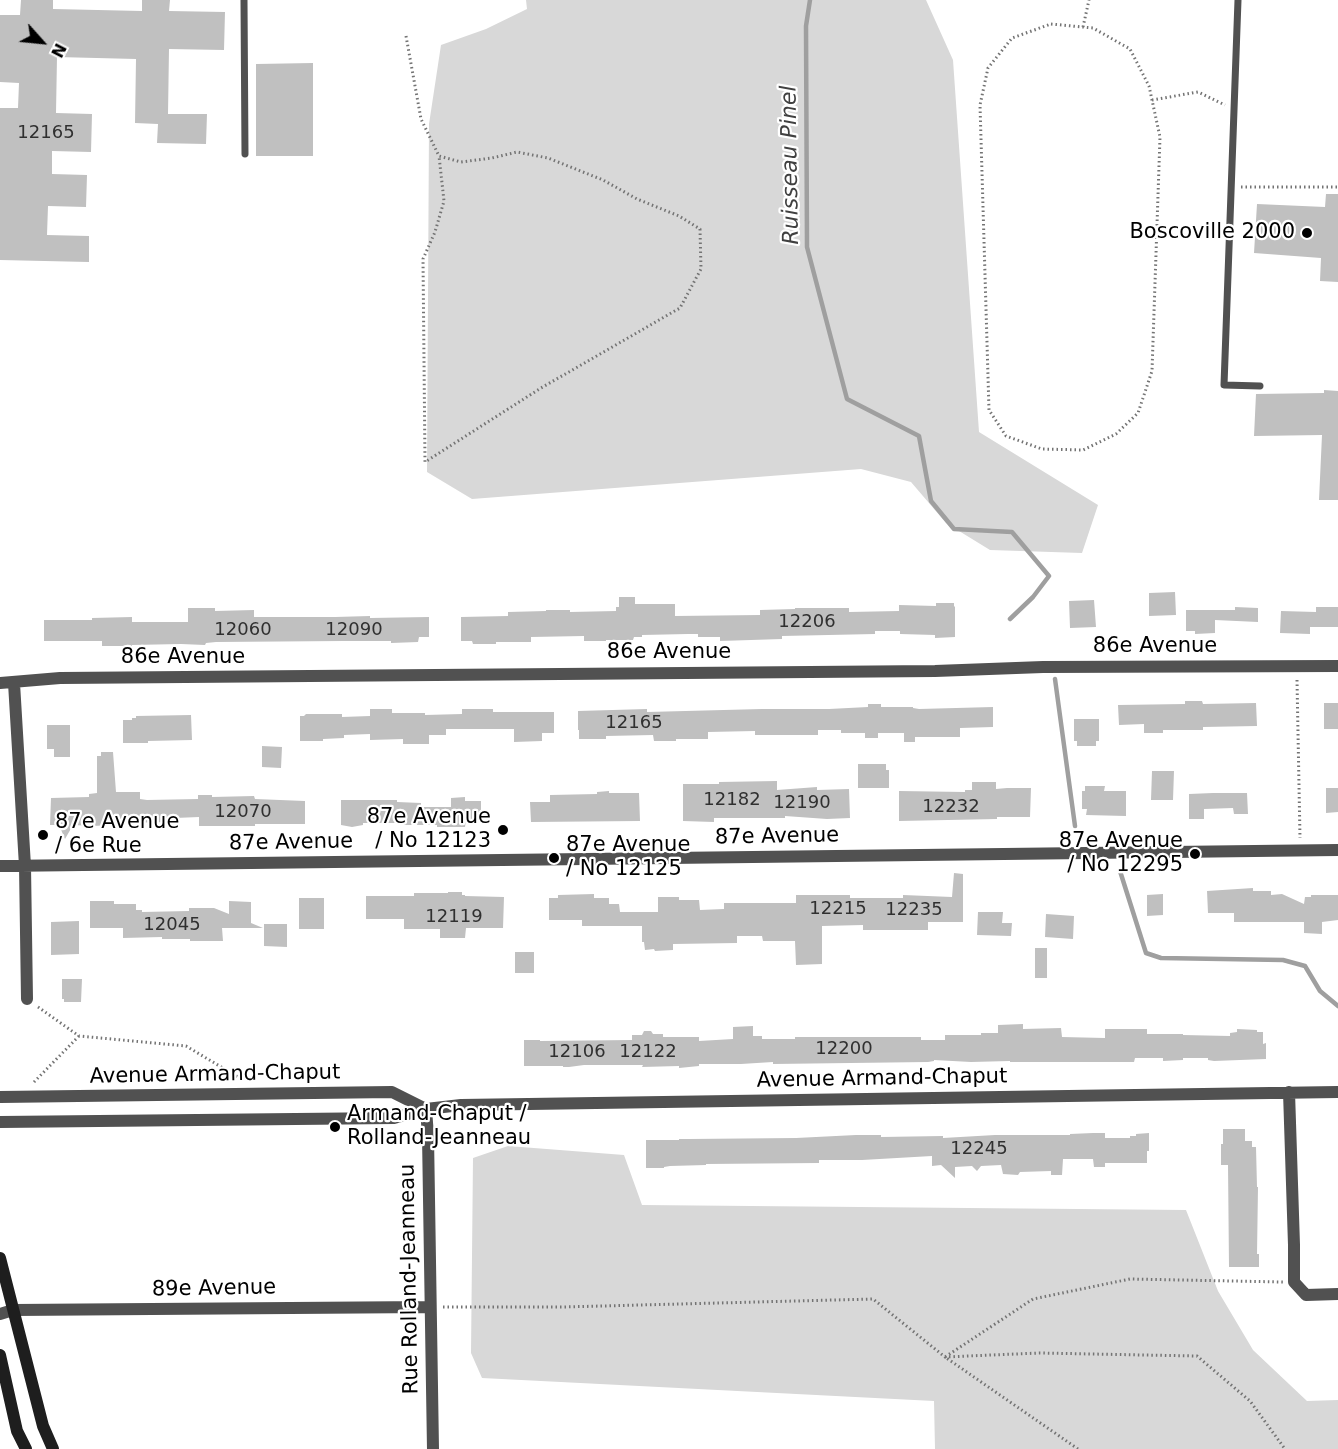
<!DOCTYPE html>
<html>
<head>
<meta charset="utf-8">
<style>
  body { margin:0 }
  #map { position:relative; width:1338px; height:1449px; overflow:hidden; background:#fff; font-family:"DejaVu Sans",sans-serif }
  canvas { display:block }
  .north { position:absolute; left:12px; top:12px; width:60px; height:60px; -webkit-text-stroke:4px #fff; paint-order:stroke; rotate:117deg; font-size:16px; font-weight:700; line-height:24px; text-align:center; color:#000 }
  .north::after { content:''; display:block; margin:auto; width:21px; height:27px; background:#000; clip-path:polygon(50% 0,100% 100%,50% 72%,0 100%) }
</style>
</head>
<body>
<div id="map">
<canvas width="1338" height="1449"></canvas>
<div class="north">N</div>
</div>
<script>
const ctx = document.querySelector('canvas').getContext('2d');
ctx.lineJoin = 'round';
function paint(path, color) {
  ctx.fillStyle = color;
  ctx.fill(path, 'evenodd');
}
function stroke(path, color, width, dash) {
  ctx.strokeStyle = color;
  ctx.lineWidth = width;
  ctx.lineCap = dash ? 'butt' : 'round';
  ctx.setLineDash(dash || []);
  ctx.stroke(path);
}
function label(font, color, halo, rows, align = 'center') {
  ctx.font = font + ' "DejaVu Sans",sans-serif';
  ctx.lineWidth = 4.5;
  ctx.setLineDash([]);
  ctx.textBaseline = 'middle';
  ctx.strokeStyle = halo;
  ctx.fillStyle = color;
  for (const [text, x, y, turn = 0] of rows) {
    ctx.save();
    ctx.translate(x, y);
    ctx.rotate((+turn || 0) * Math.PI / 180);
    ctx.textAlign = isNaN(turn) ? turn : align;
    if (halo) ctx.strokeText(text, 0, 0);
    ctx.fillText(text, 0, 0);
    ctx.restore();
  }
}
paint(new Path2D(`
  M526 0H926L953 60 979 432 1098 505 1082 553 990 550 946 523 911 482 861 469 472 499 427 472 429 124 441 45 486 29 527 9Z
  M508 1146 624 1155 642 1205 1186 1210 1218 1291 1253 1350 1307 1401 1338 1400V1449H935L934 1401 482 1378 471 1353 473 1158Z`), '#d8d8d8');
stroke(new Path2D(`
  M810 0 806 26 807 247 847 399 919 436 931 501 954 529 1012 532 1049 576 1033 597 1010 619
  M1055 679 1075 826
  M1120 871 1146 953 1161 958 1283 960 1305 966 1320 991 1338 1006`), '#9f9f9f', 4.5);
paint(new Path2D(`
  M21 0H53V9L142 11V0H170L169 11 225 12 224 50 169 49 168 114H207L206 144 157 143 158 124 135 123 136 59 57 57 56 113 92 114 91 152 52 151V174L87 175 86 207 48 206 47 235 89 236V262L0 260V108H18L19 83 0 82V15H20Z
  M313 63V156H256V64Z
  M1326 194H1338V282L1320 281 1321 258 1254 253 1257 204 1325 207Z
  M1324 390 1338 391V500H1319L1322 435 1254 436 1256 394 1324 393Z
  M1175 592 1176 615 1149 616V593Z
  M619 597H635V604H675V616L760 615V610L795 609V608H849V612L899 611V605L936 606V603H954V607L955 606V637L935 638V635L900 634V631H875V634L782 636V639L720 641V637H698V634H688L642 635V637H634L633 640H606V641H584V636L531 637V642H496V644H473L472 641H461V617L508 616V612L546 611V610H570V612L616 611V607H619Z
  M1094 600 1096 627 1070 628 1069 601Z
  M1235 607 1258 608V622L1215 620V633L1195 634V631H1186V610H1235Z
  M1316 607H1338V627H1310V634L1280 633 1281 611 1316 612Z
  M188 608H215V611L254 610V617H335L370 616V618L429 617V637H419L418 642 391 643V641H343L216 642 206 643 205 645 181 644 132 645V646H102V641H44V620H92V618L132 617V622H188Z
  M1185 701H1202L1203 704 1256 703 1257 726 1203 727V730H1163V733H1144V724L1119 725 1118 705 1185 704Z
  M1324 703H1338V729H1324Z
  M868 704H881V707H913V708L919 709 993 707V727L960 728V737H915V742H904V733H878V738H865V733H841V730H818V735H755V731L708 732V739H676V741H654L653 735 606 736V739H579V730H578V711L647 709V712L762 709H829L868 707Z
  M370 709H392V713H425V715L462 714V709H493V712H554V733H542V741L514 742V729H446V735H429V744H403V739L370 740V734L344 735V738L323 739V741H300V716H304L306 714H342V717L370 716Z
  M191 715 192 740 148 741V743H123V720H132V718H136V716Z
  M1074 719H1099V741H1096V746H1077V741H1074Z
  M47 725H70V757H54V749H47Z
  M262 746 282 747 281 768 262 767Z
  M101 752H113L116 792H140V799L147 800 198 799V795H212V797L254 796 255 799 305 801V824H255V826H199V817L175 818V822L114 823V825L92 826 73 825 65 839 59 825H50L51 798 89 797V794L97 793V756H101Z
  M858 764H886V770H889V788H858Z
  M1152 771H1174L1173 800H1151Z
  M777 781V790L817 787V790L849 789 850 818 827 819 785 816V818H714V822L683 821V784H719V782Z
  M972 782H996V789L1007 788H1031L1030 817H997V819L899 821V791L965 792V790H972Z
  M1085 786H1105L1104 791H1126V816L1086 815 1087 809H1082V791H1085Z
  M1326 788H1338V812L1326 813Z
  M609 791V793H639L640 821 531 822 530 802H550V795L597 794V792Z
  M1213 793H1247L1248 814H1234L1233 808 1204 809V819H1189V794Z
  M465 797V801H481V820H466L465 827H437V825H404V823H363V825L352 827 341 825V800H397V802L421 803V807H451V798Z
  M954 873 963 874V922H928V930H863V925L822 926V964L796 965 795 941H763L762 936H737V943L673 944V950L655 951 654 949 645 950 644 942H642V926H582V920H549V898H558V895L594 894V898H609V904H619L620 912H658V897H679V900H699L700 910 724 909V903H796V895H850V898H903V895L952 897Z
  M1253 888V891H1271V895L1282 894 1304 904 1305 897H1311V895H1338V920L1322 922V934L1304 933V922H1234V913H1208L1207 891Z
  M448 892H462V895H465V896L504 897 503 928H466L465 938H440V929H404V919H366V896H414V893H448Z
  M1163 894V915L1147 916V895Z
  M299 898H324V929H299Z
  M90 901H114V904H136V910H142V912L189 911V908H214L229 914V901L251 902V923L263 928H222L223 941H190V939H162V937L123 938V928H90Z
  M978 912H1003L1002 923H1012L1011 936 977 935Z
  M1046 914 1074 916 1073 939 1045 937Z
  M79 921V954L51 955V922Z
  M264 924H287V947L264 946Z
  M1035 948H1047V978H1035Z
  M515 952H534V973H515Z
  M62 979H82L81 1002H64V999H62Z
  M1023 1024V1029L1061 1028 1062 1037 1105 1038V1029H1147V1034H1183V1035L1230 1036V1033L1237 1032V1029L1257 1030V1032H1263V1044L1266 1043V1059L1214 1061 1208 1060V1058H1183V1060L1163 1061V1058H1135L1134 1062H1010V1061L971 1062 934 1060V1061L928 1062 773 1064V1062L741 1064H699V1066L679 1068V1066L642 1067 643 1065H584L569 1067H563V1066H524V1040H540V1041L632 1040V1035H642L644 1031H651L653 1034H663V1037H699V1041L733 1039V1027L753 1026V1036H762V1039H795V1037H921V1040H945V1035H981V1033H998V1025Z
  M1223 1129H1245V1141H1252V1147H1256L1257 1187H1258L1257 1254H1259V1267H1229L1228 1165H1221V1144H1223Z
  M1093 1133H1105V1138H1130V1136H1136V1134L1149 1133V1151H1147V1163H1105V1167H1094L1093 1159H1063L1062 1175H1051V1171L1020 1172 1018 1175 1003 1174 1001 1165 981 1166 977 1171 972 1166 955 1167V1178L941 1165 932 1166V1156L862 1160H819V1163L706 1164V1165L670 1166 664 1167V1168H646V1140H679V1139H689L796 1138 856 1135H881V1137L943 1136V1138L995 1135H1070V1134Z`), '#c0c0c0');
stroke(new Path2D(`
  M1051 24 1093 28 1130 49 1149 86 1160 137 1152 371 1138 413 1116 434 1083 450 1042 449 1006 436 989 410 980 105 988 68 1012 38Z
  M1083 27 1089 0
  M406 36 421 119 439 156 461 162 492 158 517 152 548 158 603 180 637 199 679 216 700 229 701 269 680 308 541 388 425 462 423 259 435 232 444 201 439 156
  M1152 100 1198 92 1225 105
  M1241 187H1338
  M1297 680 1300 838
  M38 1007 79 1036 186 1046 243 1080
  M34 1082 79 1036
  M443 1307H563L873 1299 945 1357 1039 1353 1197 1356 1250 1401 1285 1449
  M1078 1449 945 1357 1033 1299 1130 1279 1283 1282`), '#737373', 3, [1.5, 3]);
stroke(new Path2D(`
  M244 0 245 154
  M1238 0 1224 385 1260 386`), '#515151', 7);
stroke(new Path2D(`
  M0 683 60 678 935 671 1043 667 1338 666
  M14 683 25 866 27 999
  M0 866 1338 850
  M1289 1092 1294 1245V1282L1306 1295 1338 1294
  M0 1097 392 1092 426 1109
  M426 1109 428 1136 433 1449
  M0 1122 394 1118 426 1109 461 1105 1338 1092
  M0 1314 13 1310 429 1307`), '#515151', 12);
stroke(new Path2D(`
  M0 1258 43 1426 53 1449
  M0 1355 17 1431 26 1449`), '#1e1e1e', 12);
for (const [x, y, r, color] of [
  [1307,233,6,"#000"],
  [503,830,6,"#000"],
  [43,835,6,"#000"],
  [1195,854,6,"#000"],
  [554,858,6,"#000"],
  [335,1127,6,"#000"]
]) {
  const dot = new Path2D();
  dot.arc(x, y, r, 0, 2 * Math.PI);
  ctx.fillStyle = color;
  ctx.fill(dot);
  stroke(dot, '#fff', 2);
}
label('18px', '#303030', null, [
  ["12165",46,133],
  ["12206",807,622],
  ["12060",243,630],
  ["12090",354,630],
  ["12165",634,723],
  ["12182",732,800],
  ["12190",802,803],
  ["12232",951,807],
  ["12070",243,812],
  ["12215",838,909],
  ["12235",914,910],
  ["12119",454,917],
  ["12045",172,925],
  ["12200",844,1049],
  ["12106",577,1052],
  ["12122",648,1052],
  ["12245",979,1149]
]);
label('21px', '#000', '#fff', [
  ["Boscoville 2000",1295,233],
  ["87e Avenue",491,818],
  ["/ No 12123",491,842],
  ["87e Avenue",55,823,"left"],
  ["/ 6e Rue",55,847,"left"],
  ["87e Avenue",1183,842],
  ["/ No 12295",1183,866],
  ["87e Avenue",566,846,"left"],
  ["/ No 12125",566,870,"left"],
  ["Armand-Chaput /",347,1115,"left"],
  ["Rolland-Jeanneau",347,1139,"left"]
], 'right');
label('21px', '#000', '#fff', [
  ["86e Avenue",1155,647],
  ["86e Avenue",669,653],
  ["86e Avenue",183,658],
  ["87e Avenue",777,837,-1],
  ["87e Avenue",291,843,-1],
  ["Avenue Armand-Chaput",215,1075,-1],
  ["Avenue Armand-Chaput",882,1079,-1],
  ["Rue Rolland-Jeanneau",410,1279,-91],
  ["89e Avenue",214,1289,-1]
]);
label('italic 22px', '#404040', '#fff', [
  ["Ruisseau Pinel",791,165,-91]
]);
</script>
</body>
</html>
